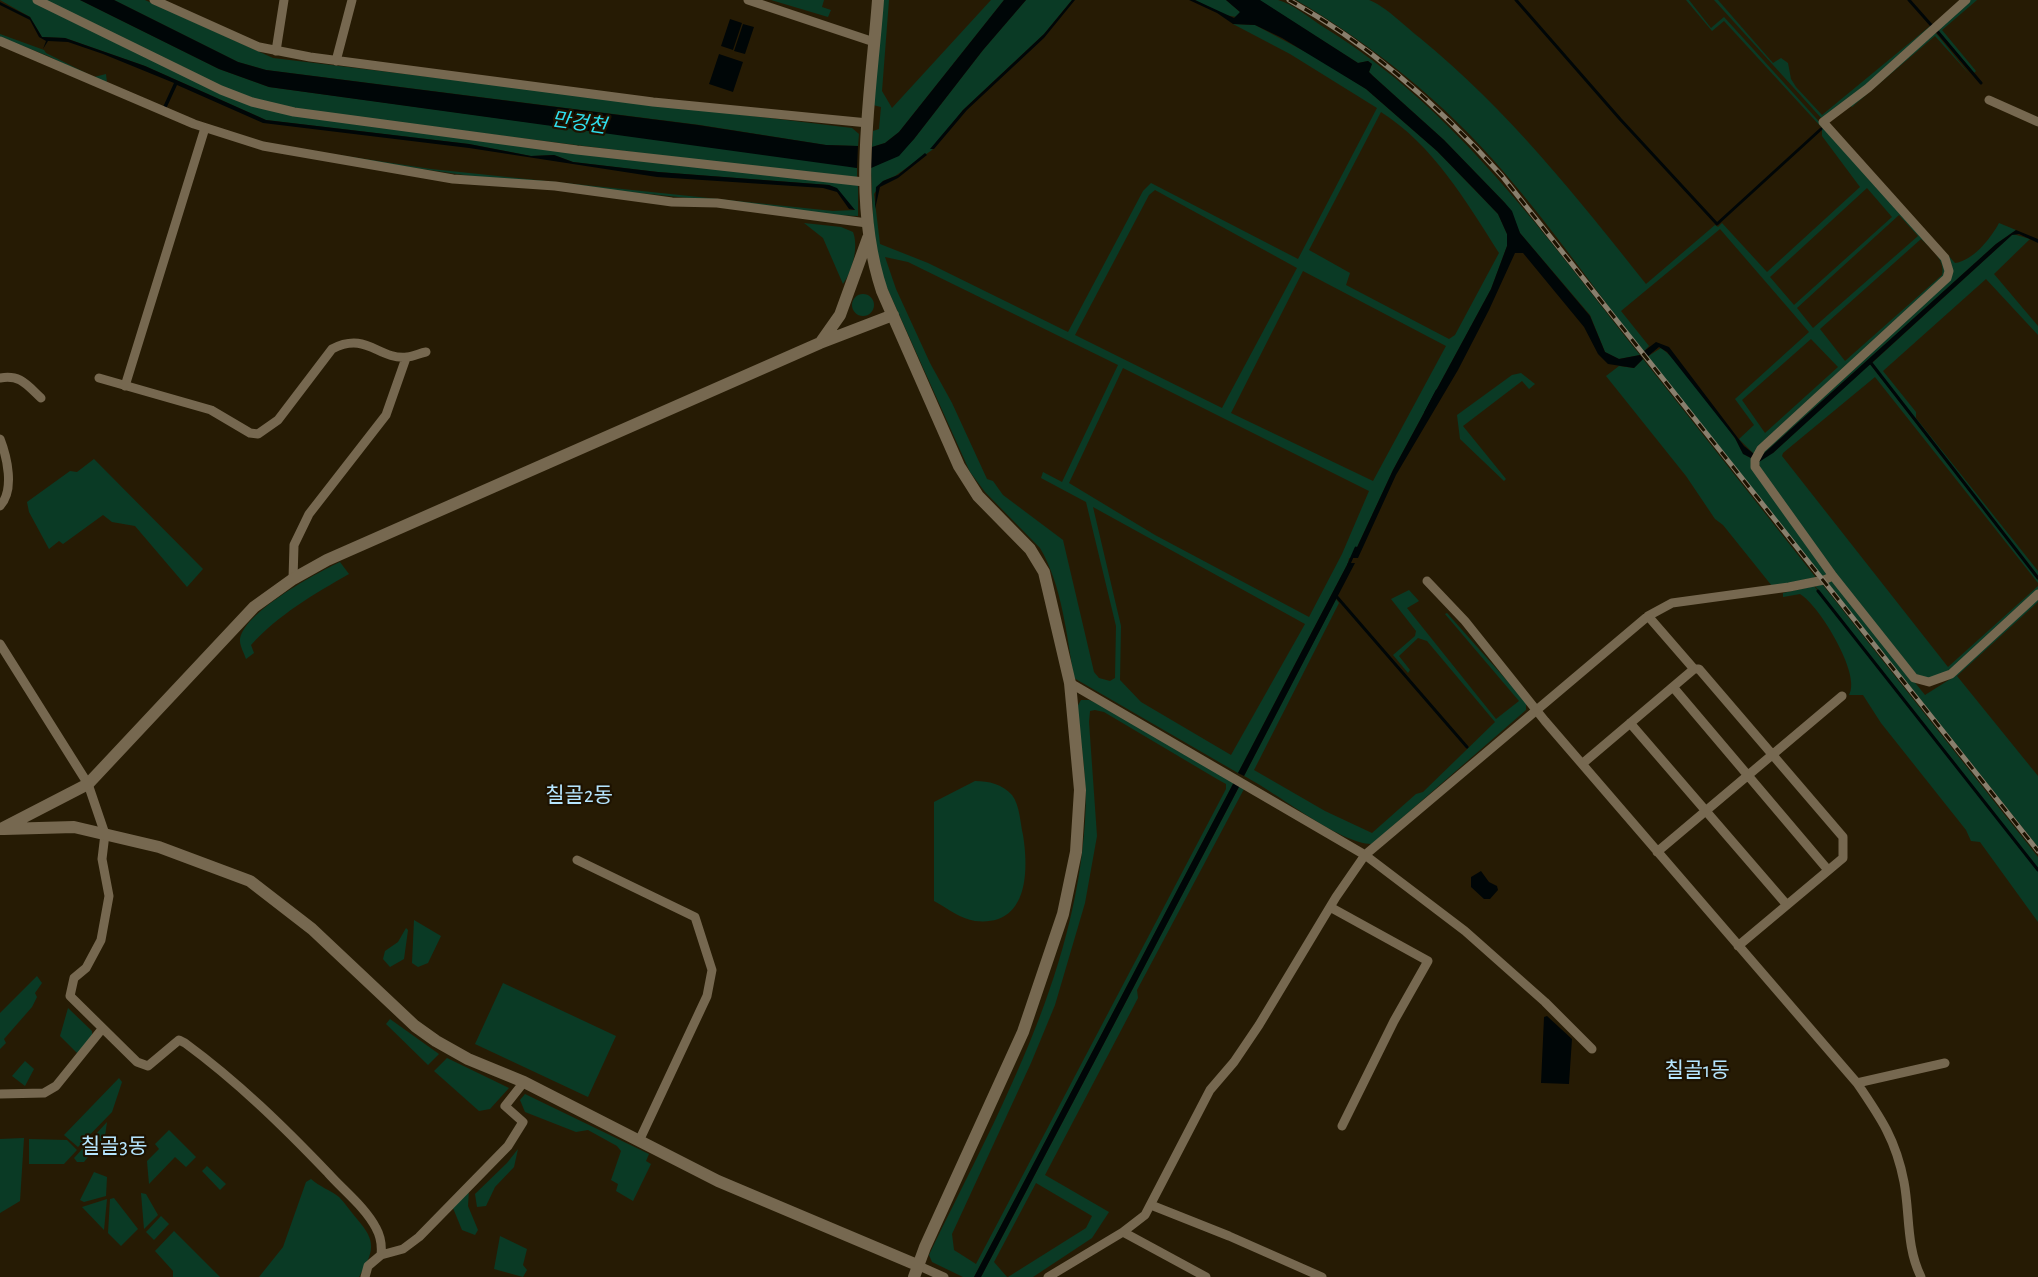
<!DOCTYPE html>
<html>
<head>
<meta charset="utf-8">
<style>
  body { margin:0 }
  canvas { display:block; background:#261b04 }
</style>
</head>
<body>
<canvas width="2038" height="1277"></canvas>
<script>
const ctx = document.querySelector('canvas').getContext('2d');
ctx.lineJoin = 'round';
function paint(path, color) {
  ctx.fillStyle = color;
  ctx.fill(path, 'evenodd');
}
function stroke(path, color, width, dash) {
  ctx.strokeStyle = color;
  ctx.lineWidth = width;
  ctx.lineCap = dash ? 'butt' : 'round';
  ctx.setLineDash(dash || []);
  ctx.stroke(path);
}
function label(font, color, halo, rows, align = 'center') {
  ctx.font = font + ' "Alegreya Sans","Noto Sans KR",sans-serif';
  ctx.lineWidth = 4.5;
  ctx.setLineDash([]);
  ctx.textBaseline = 'middle';
  ctx.strokeStyle = halo;
  ctx.fillStyle = color;
  for (const [text, x, y, turn = 0] of rows) {
    ctx.save();
    ctx.translate(x, y);
    ctx.rotate((+turn || 0) * Math.PI / 180);
    ctx.textAlign = isNaN(turn) ? turn : align;
    if (halo) ctx.strokeText(text, 0, 0);
    ctx.fillText(text, 0, 0);
    ctx.restore();
  }
}
paint(new Path2D(`
  M0 0H34L220 91 251 103 294 113 577 151 858 183V216L815 214 718 201 471 176 276 148 193 123 94 79 48 56 0 37V34L44 50 46 53 94 77 106 74 107 83 204 125 273 145 431 169 833 211 855 210C846 203 841 189 829 185L658 172 573 162 554 155 531 156 469 144 266 120 145 66 65 38 42 37 30 17Z
  M39 0H80L219 69 269 87 844 165 857 168V180L295 110 252 101Z
  M114 0H145L273 58 852 128 859 134 858 146 826 145 700 125 266 70 238 62Z
  M771 0H824L822 7 831 10 828 17Z
  M880 0H889L882 91 892 108 991 0H1004L899 132 885 143 872 147 873 131 879 129 881 107 873 105Z
  M1026 0H1072L1044 34 963 110 932 150 895 176 883 181 874 194 880 244 928 263 1068 332 1143 191 1151 183 1298 259 1377 108 1290 54 1233 24 1255 25 1317 58 1366 89 1437 151 1498 214 1507 234V246L1491 289 1393 470 1352 558H1349L1348 563 1238 773 1074 678C1067 636 1062 585 1040 548L985 492 970 472 884 281 874 248 871 168 899 154 914 139 983 50ZM1381 112C1433 145 1466 201 1499 253L1455 335 1449 339 1346 285 1350 273 1309 250ZM1155 190 1297 268 1222 408 1075 335 1149 195ZM885 257 908 262 1118 365 1062 482 1043 472 1041 478 1086 502 1116 626 1115 678 1110 681 1099 678 1094 672 1063 540 1003 495 993 481 987 479 952 403 930 363 896 289ZM1303 271 1446 346 1373 481 1231 413ZM1123 368 1369 491 1342 554 1309 617 1155 535 1069 483ZM1093 507 1305 624 1231 755 1141 702 1120 680 1121 626Z
  M1195 0H1226L1240 12 1237 17 1224 15Z
  M1259 0C1265 0 1272 0 1278 0 1293 4 1311 19 1325 28 1457 109 1545 236 1640 355L1619 359 1605 352 1590 315 1520 233 1505 203 1444 140 1373 76 1369 72 1372 64 1368 61 1358 63Z
  M1296 0C1312 0 1356 0 1369 0 1384 5 1407 28 1420 38 1508 110 1576 196 1646 284L1715 225 1718 227 1722 223 1767 272 1860 187 1822 136V128L1724 21 1712 31 1686 0H1689L1711 28 1724 17 1945 260 1947 274 1754 454 1739 439 1754 425 1735 399 1809 332 1720 229 1621 311 1649 346 1643 352C1597 292 1553 229 1503 171 1445 103 1373 45 1296 0ZM1867 188 1892 217 1794 305 1770 277ZM1899 215 1918 236 1813 328 1797 308ZM1921 239C1931 248 1946 261 1942 275L1845 361 1820 329ZM1811 339 1838 367 1765 433 1742 400Z
  M1714 0H1718L1773 63 1781 58 1788 63 1791 79 1796 87 1822 115 1930 26 1932 28 1860 91 1823 120Z
  M1970 0H1977L1942 30 1976 71 1974 73 1937 29Z
  M1935 32 1970 75 1935 36 1852 107 1848 104Z
  M1828 122 1955 263C1973 261 1991 238 1999 223L2016 230 1996 244 1760 457 1773 453 1870 364 2038 579V583L1875 377 1783 453 1782 456 1948 667 2038 586V590L1949 671 1931 678H1919L1846 587 1761 472 1758 457 1953 272 1951 262Z
  M804 223 841 227 853 232C859 247 852 272 843 284L823 238Z
  M2013 234 2030 239 1994 274 2038 326V335L1986 279 1883 371 1916 412V418L2038 571V577L1872 363Z
  M852 305a11 11 0 1 1 22 0a11 11 0 1 1-22 0Z
  M1661 348C1684 365 1717 412 1734 437 1740 445 1740 454 1751 458L1827 574 1823 579 1647 357Z
  M1643 359 1817 579 1772 586 1723 525 1715 519 1686 476 1606 376 1619 366 1634 368Z
  M1521 373 1535 384 1529 389 1522 381 1463 426 1506 479 1504 481 1460 439 1457 415 1512 375Z
  M94 459 203 569 187 587 135 526 112 522 103 515 63 544 59 541 49 549 29 512 27 502 70 471 77 472Z
  M340 562 349 574C314 594 278 615 251 645L254 653 246 659C244 653 240 646 240 641 240 614 318 572 340 562Z
  M1832 580 1925 695 1952 678 2038 597V602L1957 676 2038 776V847L1827 582Z
  M1822 584 2038 857V869L1815 586Z
  M1814 586 2038 871V922L1980 842 1971 841 1966 830 1881 723 1863 695H1849C1862 675 1819 605 1800 594L1783 597V593Z
  M1409 590 1419 601 1407 608 1496 719 1519 701 1445 614 1447 613 1526 702V710L1372 844C1340 844 1276 792 1244 776L1336 599 1339 603 1254 770 1325 811 1372 833 1416 794 1423 792 1495 722 1427 641 1418 638 1399 656 1410 670 1408 673 1393 655 1415 636 1416 631 1391 599Z
  M1081 700H1089L1104 706 1234 782 974 1277H963L932 1262 929 1255C997 1115 1075 979 1085 821 1088 783 1081 745 1077 707ZM1095 710 1104 712 1217 779 1226 784V789L976 1264 954 1250 952 1234 1031 1063 1055 1005 1085 903 1097 836 1089 722 1090 711Z
  M975 781C989 781 1002 784 1012 795 1020 806 1020 822 1023 835 1029 872 1028 927 975 921 961 919 947 908 934 901V802Z
  M1240 785 1244 789 1137 990 1138 998 1045 1175 1109 1212 1092 1238 1033 1277H1008L1086 1228 1092 1216 1036 1183 994 1262 1007 1277H981Z
  M414 920 441 936 428 963 418 967 412 963Z
  M406 928 408 930 404 959 390 967 383 959 385 951 398 942Z
  M37 976 42 983 35 993 37 997 32 1007 4 1039 6 1043 0 1049V1013Z
  M503 983 616 1036 588 1097 475 1044Z
  M68 1008 92 1031V1037L77 1053 60 1036Z
  M390 1019 439 1054 428 1065 386 1024Z
  M447 1058 509 1088 490 1109 479 1111 434 1071Z
  M25 1061 34 1069 25 1086 12 1076Z
  M119 1078 122 1082 112 1112 78 1147 64 1135Z
  M525 1094 649 1154 646 1161 651 1164 633 1201 616 1191 618 1184 611 1180 621 1151 617 1146 588 1130 576 1132 525 1112 520 1100Z
  M107 1122 105 1136 84 1162H77L74 1158Z
  M169 1130 196 1157 186 1167 175 1157 149 1184 147 1161 159 1149 155 1144Z
  M24 1138 20 1201 0 1213V1139Z
  M29 1139 67 1140 77 1150 64 1164H29Z
  M518 1149 514 1167 495 1187 486 1206 477 1207 475 1194 507 1163Z
  M207 1166 226 1184 220 1190 202 1171Z
  M94 1172 107 1177 106 1196 84 1202 80 1200Z
  M311 1179C320 1187 330 1190 339 1197 345 1203 351 1212 357 1219 377 1242 374 1251 359 1277H259L283 1247 306 1182Z
  M469 1189 468 1206 478 1230 475 1235 462 1230 453 1208Z
  M141 1193 146 1194 158 1215 144 1229Z
  M114 1198 138 1229 121 1246 108 1233 110 1199Z
  M107 1199 104 1230 82 1207Z
  M161 1216 169 1224 154 1240 146 1232Z
  M174 1231 220 1277H173V1271L155 1251Z
  M500 1236 527 1249 523 1265 527 1270 523 1277 494 1269Z`), '#0a3a25');
paint(new Path2D(`
  M80 0H114L238 62 266 70 698 125 826 145 858 146 857 168 269 87 219 69Z
  M1004 0H1026L983 50 914 139 899 156 871 168 872 147 885 143 899 132Z
  M1072 0H1075L1044 38 967 110 934 149H930L963 110 1044 34Z
  M1189 0H1195L1234 18 1240 12 1226 0H1260L1358 63 1368 61 1372 64 1369 72 1373 76 1444 140 1505 203 1512 211 1520 233 1590 316 1605 352 1619 359 1640 355 1643 359 1634 368 1608 364 1598 354 1584 327 1523 253H1515L1489 310 1458 370 1396 475 1358 558H1352L1393 470 1491 289 1507 246V234L1498 214 1476 191 1437 151 1366 89 1282 38 1255 25 1233 24 1217 13Z
  M0 2 30 17 42 37 65 38 145 66 266 120 469 144 531 156 554 155 573 162 658 172 829 185 837 188 855 210 849 209 837 192 823 188 657 177 469 148 263 123 177 85 166 109 163 107 174 83 103 54 68 42 48 41 43 49 46 41 39 37 30 20 0 5Z
  M730 19 742 23 733 50 721 46Z
  M743 24 754 27 745 54 734 51Z
  M719 54 743 62 733 92 709 84Z
  M925 153 927 155 898 178 880 187 875 209 876 187 883 181 898 175Z
  M2016 230 2038 239V243L2019 234 2012 235 1773 453 1759 462 1760 457 1996 244Z
  M1656 342 1669 347 1744 446 1754 454 1751 458 1743 454 1735 438 1667 352 1659 347 1647 357 1643 352Z
  M1348 563H1355L1244 776 1238 773Z
  M1234 782 1240 785 981 1277H974Z
  M1481 871 1489 882 1497 886 1498 890 1490 899H1484L1471 887V877Z
  M1547 1016 1572 1039 1569 1084 1541 1083 1544 1017Z`), '#000607');
stroke(new Path2D(`
  M1516 0 1620 119 1717 224 1821 129
  M1909 0 1932 26
  M1937 31 1981 83
  M1871 363 2038 578
  M1426 412 1437 391
  M1349 564 1356 548
  M1818 591 2038 870
  M1337 597 1467 747`), '#000607', 3);
stroke(new Path2D(`
  M37 0 221 90 252 102 294 112 577 150 864 182
  M154 0 259 47 310 57 653 102 868 123
  M748 0 874 42
  M1966 0 1868 88 1823 122 1945 258 1949 271 1947 278 1761 449 1755 460V467L1833 576 1914 678 1929 682 1951 674 2038 594
  M0 41 194 124 263 146 453 179 555 186 672 202 717 203 867 223
  M276 51 284 0
  M336 61 352 0
  M1989 100 2038 122
  M0 378C20 374 27 385 41 398
  M99 378 211 410 250 433 258 434 278 420 332 349C367 331 378 360 407 357 413 357 420 353 426 352
  M125 386 205 128
  M0 439C7 457 15 490 0 506
  M293 579 294 545 309 514 386 415 406 358
  M1427 581 1465 621 1545 721 1857 1083 1945 1063
  M1648 616 1672 603 1789 587 1824 580 1833 576
  M0 644 88 784 105 834 102 859 109 896 101 940 86 968 74 978 70 996 137 1062 148 1066 179 1040 185 1043C238 1082 283 1126 328 1173 344 1191 365 1207 376 1228 381 1237 382 1246 381 1255L368 1266 365 1277
  M1694 669H1699L1843 837V858L1738 946
  M1070 683 1365 855 1465 931 1545 1002 1592 1049
  M1673 687 1828 870
  M1630 723 1787 905
  M1657 852 1842 696
  M577 860 695 917 712 970 707 996 639 1141
  M1330 907 1428 961 1394 1021 1342 1126
  M1857 1083C1881 1118 1896 1140 1904 1182 1910 1214 1906 1247 1921 1277
  M0 1094 44 1093 56 1086 102 1029
  M1151 1205 1229 1236 1322 1277
  M1123 1232 1206 1277
  M381 1255 403 1249 419 1237 508 1146 523 1122 505 1106 524 1082
  M917 1265 944 1277
  M1048 1277 1123 1232 1145 1215 1210 1090 1234 1062 1259 1025 1336 897 1365 855 1648 616 1694 669 1582 764`), '#766850', 9);
stroke(new Path2D(`
  M878 0C871 96 851 198 882 291L959 466 978 496 1030 549 1044 572 1070 683 1080 790 1076 852 1063 914 1023 1032 925 1247 914 1277
  M821 342 840 315 868 238
  M1 829 88 784 254 607 293 579 327 560 820 343 893 315
  M4 829 74 827 159 847 250 881 312 929 415 1026 436 1041 468 1059 524 1082 718 1181 917 1265`), '#766850', 12);
const rail = new Path2D(`
  M1289 0C1371 45 1440 107 1502 176L2038 851`);
stroke(rail, '#887f6d', 5);
stroke(rail, '#1d1200', 3, [9]);
label('italic 20px', '#2fe0ef', '#1d1200', [
  ["만겅천",579,123,8]
]);
label('21px', '#b6e6ff', '#1d1200', [
  ["칠골2동",579,796],
  ["칠골1동",1697,1071],
  ["칠골3동",114,1147]
]);
</script>
</body>
</html>
